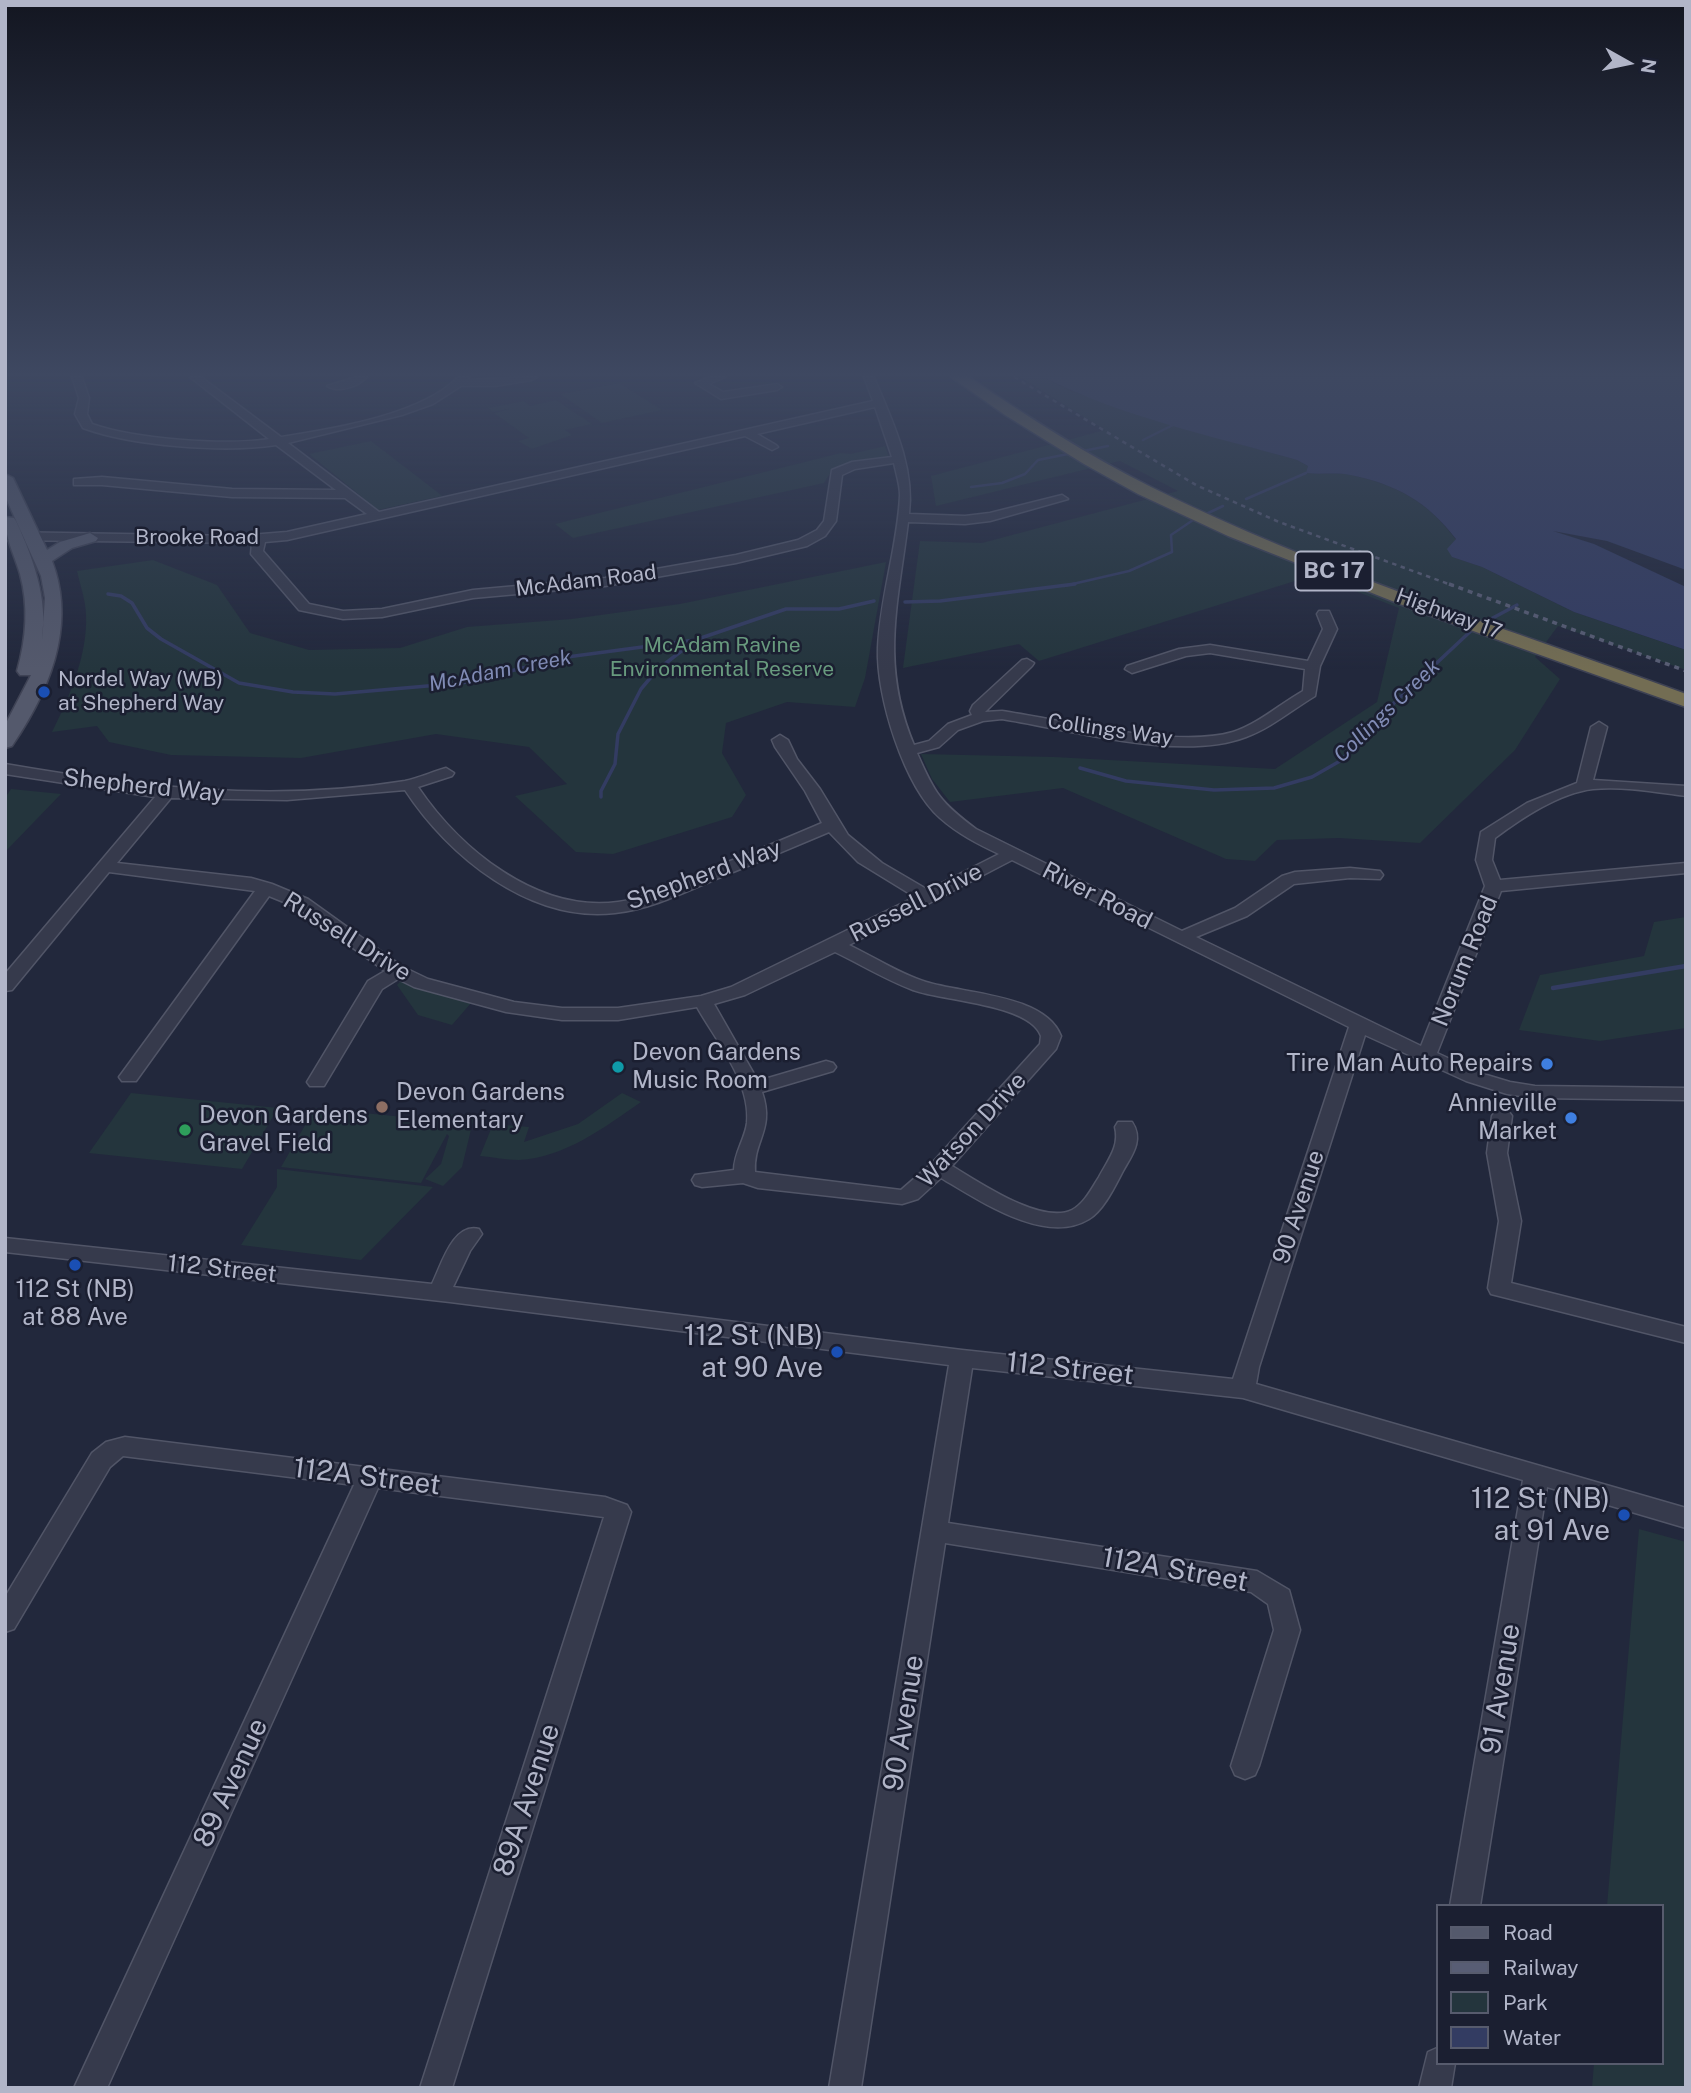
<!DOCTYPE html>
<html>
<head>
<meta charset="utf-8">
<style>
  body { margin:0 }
  #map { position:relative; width:1691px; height:2093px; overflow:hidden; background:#22283c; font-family:"Public Sans",sans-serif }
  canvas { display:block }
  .frame { position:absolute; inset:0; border:7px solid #b1b5c8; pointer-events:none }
  .legend { position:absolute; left:1436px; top:1904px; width:228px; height:161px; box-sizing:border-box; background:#1b1f31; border:2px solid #575b6d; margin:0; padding:9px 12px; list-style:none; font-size:21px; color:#b1b5c8 }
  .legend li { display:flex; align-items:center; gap:14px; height:35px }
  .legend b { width:35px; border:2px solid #575b6d }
  .north { position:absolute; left:1593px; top:28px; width:70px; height:70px; -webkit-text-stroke:5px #1b1f31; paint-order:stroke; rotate:99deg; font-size:19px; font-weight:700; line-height:28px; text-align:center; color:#b1b5c8 }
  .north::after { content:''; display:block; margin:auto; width:24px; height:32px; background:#b1b5c8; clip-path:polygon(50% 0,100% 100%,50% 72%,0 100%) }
</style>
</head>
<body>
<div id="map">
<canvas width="1691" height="2093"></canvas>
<div class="frame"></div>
<ul class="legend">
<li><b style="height:9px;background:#54596c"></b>Road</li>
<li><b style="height:9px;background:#585d74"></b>Railway</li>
<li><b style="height:19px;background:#24353d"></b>Park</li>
<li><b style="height:19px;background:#333c62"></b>Water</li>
</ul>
<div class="north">N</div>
</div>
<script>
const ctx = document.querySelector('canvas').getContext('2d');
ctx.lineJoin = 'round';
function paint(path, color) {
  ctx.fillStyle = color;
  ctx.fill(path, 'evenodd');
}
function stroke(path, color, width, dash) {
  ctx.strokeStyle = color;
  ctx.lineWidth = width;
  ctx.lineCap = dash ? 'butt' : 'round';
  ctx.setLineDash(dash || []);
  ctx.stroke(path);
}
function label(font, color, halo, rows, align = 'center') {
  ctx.font = font + ' "Public Sans",sans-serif';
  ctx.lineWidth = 5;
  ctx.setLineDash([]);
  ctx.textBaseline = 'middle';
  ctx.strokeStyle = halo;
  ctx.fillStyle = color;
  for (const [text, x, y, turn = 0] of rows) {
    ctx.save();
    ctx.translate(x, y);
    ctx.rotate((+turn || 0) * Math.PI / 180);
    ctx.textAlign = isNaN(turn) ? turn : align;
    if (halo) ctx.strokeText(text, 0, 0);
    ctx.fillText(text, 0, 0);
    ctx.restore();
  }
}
paint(new Path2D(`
  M1020 377H1043L1068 390 1173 425 1297 460 1308 466 1307 473C1321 475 1337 472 1351 475 1397 485 1428 502 1456 540L1452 557 1482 567 1574 612 1686 650V670L1558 626 1535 657 1560 679 1515 750 1420 843 1339 838 1277 840 1255 861 1226 859 1063 788 950 802 932 779 921 754 1054 757 1275 769 1377 702 1399 608 1314 575 1039 661 1019 644 903 668 920 541 982 543 1178 491 1120 461 936 506 931 476 1105 430Z
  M619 383 662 410 602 423 560 394Z
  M556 400 592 424 565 430 572 435 532 449 518 441 529 438 494 413 509 409 493 412 488 408 524 401 530 406Z
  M371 441 436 491 442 496 378 510 309 454Z
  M885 446 889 457 832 470 824 483 573 538 555 524 841 453 851 454Z
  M153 560 217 585 250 633 309 650 400 648 467 627 572 619 680 604 886 562 865 678 855 707 787 702 726 723 722 753 746 795 732 817 613 854 576 852 515 796 567 784 529 747 436 734 301 758 171 755 109 742 97 726 52 732C69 698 88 654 86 615 86 601 80 585 77 571Z
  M11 789 61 794 5 852V798Z
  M1686 917V1028L1600 1041 1519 1030 1540 975 1644 956 1654 922Z
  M401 981 471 1003 452 1025 418 1015 397 985Z
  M131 1093 278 1108 242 1169 89 1153Z
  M622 1093 641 1102C605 1127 564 1158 519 1160 506 1160 493 1157 480 1156L493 1124 529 1127 524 1142 578 1124Z
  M315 1108 443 1121 447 1114 474 1117 462 1167 443 1186 425 1179 441 1164 449 1136 447 1134 421 1183 281 1167Z
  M277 1169 433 1187 361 1260 241 1245 277 1187Z
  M1639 1529 1686 1542V2088H1592L1594 2063H1661V1906H1607Z`), '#24353d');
paint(new Path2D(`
  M1043 377H1686V570L1607 541 1553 531 1594 544 1686 587V650L1574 612 1482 567 1452 557 1447 549 1456 539C1428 502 1396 484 1350 475 1336 472 1321 475 1306 473L1308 466 1297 460C1212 436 1122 417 1043 377Z`), '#333c62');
stroke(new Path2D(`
  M1143 440 1173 425
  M971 487 1002 483 1025 474 1038 460 1108 446
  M1246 499 1306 473
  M1204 515 1223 506
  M1064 586 1129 571 1172 552 1171 535 1196 518`), '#333c62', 2.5);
stroke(new Path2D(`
  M108 594 121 596 132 603 147 628 161 639 239 683 293 692 335 694 462 683 567 657 695 640 786 609H839L874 601
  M905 602 940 601 1075 584
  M1080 768 1126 781 1214 790 1274 788 1312 777 1340 761 1380 722 1394 703 1474 628 1517 605
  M601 797V791L615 764 618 734 641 689 657 670 693 642`), '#333c62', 3.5);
stroke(new Path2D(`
  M1553 988 1686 966`), '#333c62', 4.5);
const minor = new Path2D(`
  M72 377H82L89 398 87 414 92 424C134 439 224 446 269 439L190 377H201L281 437C332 429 422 415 458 377H469L467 380 537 377 532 380 495 386H461L433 404 402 415 288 443 379 512 873 401 864 377H874C892 421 915 466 909 514L965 516 990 513 1062 495 1068 499 990 521 965 524 908 522C898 604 880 664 914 745L929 741 948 724 972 715 970 711 973 705 1022 660 1027 659 1034 663 1032 666 985 712 1002 711C1063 720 1176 749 1233 732 1258 724 1280 704 1303 691L1305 669 1210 653 1186 656 1132 673 1125 669 1127 666 1179 649 1210 645 1308 661 1323 629 1317 614 1319 611H1329L1337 629 1320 666 1315 696C1293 709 1271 728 1246 737 1181 762 1071 730 1002 719L983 721 958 730 939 747 917 753C935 794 940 802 976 829L1182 931 1235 908 1282 876 1295 872 1350 868 1380 871 1383 875 1380 879 1350 878 1294 884 1247 916 1196 937 1421 1046 1485 886 1476 860 1481 832 1527 803 1577 783 1591 727 1599 722 1607 727 1593 780 1686 786V796C1656 792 1623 786 1593 789 1559 793 1522 818 1495 838L1492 860 1500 880 1686 863V873L1501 891 1437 1053 1480 1073 1510 1082 1535 1086 1686 1088V1100L1535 1098 1507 1094 1466 1081 1365 1035 1259 1367 1256 1384 1686 1508V1528L1547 1487 1480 1906H1450L1523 1480 1243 1398 972 1368 948 1523 1257 1571 1289 1590 1300 1630 1259 1766 1255 1775 1245 1779 1235 1775 1231 1766 1274 1630 1268 1604 1251 1592 945 1543 861 2088H829L949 1365 450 1302 5 1252V1238L432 1284C441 1266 453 1222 479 1229L482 1234 470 1251 453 1287 962 1350 1233 1379 1349 1027 1012 860 849 945C874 957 900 974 926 982 964 994 1045 994 1061 1036L1056 1049 952 1166C979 1182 1041 1225 1072 1210 1084 1204 1092 1188 1099 1177 1108 1160 1120 1146 1115 1127L1118 1122H1132C1144 1140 1132 1155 1123 1171 1115 1186 1104 1210 1089 1219 1045 1246 979 1200 941 1178L918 1199 902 1204 758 1188 743 1183 702 1187 695 1185 692 1180 695 1175 734 1170C734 1153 745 1139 747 1123 751 1082 716 1041 697 1007L618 1020H562L506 1012 414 987 398 979 382 989 324 1086H310L307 1082 368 981 385 971 296 907 269 896 136 1081H122L119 1077 122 1073 255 891 109 872 12 990 5 991V974L155 797 5 774V764C137 787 271 803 405 781 419 778 432 772 446 768L454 773 452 776 418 787C460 849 537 913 618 902 648 898 675 884 703 872 743 856 783 840 822 823L805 791 775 747 772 740 780 735 788 740 797 759 820 789 848 835 882 863 928 890 999 854C978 844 958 834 940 818 904 786 876 696 878 648 880 597 898 545 900 495 900 485 896 473 894 463L855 469 842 475 836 521 825 536 807 546 736 563 605 586 473 598 382 617 343 619 299 610 251 554 252 543 5 540V532L238 536 287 532 367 514 345 498 232 497 102 485H74V479L102 477 232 489 336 490 276 445C224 453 132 446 83 428L75 414 79 398ZM875 407 892 457 852 462 832 470 824 521 817 530 798 540 736 555 605 578 473 590 382 609 343 611 309 604 263 551 265 542 287 540 745 436 772 450 778 447 776 445 757 434ZM405 790C448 856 530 923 615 913 651 909 683 893 716 879 753 864 791 848 829 832L858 862 915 897 731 987 701 996 618 1008H562L514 1002 428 979 403 967 308 899 272 884 251 878 117 863 171 798 287 800ZM835 952C860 964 886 980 913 990 943 1001 1030 1004 1041 1036L1040 1044 932 1163 901 1190 755 1172C753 1140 775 1130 762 1092L833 1071 836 1067 833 1063 826 1061 758 1081 714 1004 745 995Z
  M356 377H367C358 387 338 393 327 386Z
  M710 377H725L709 384 723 392 777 384 782 387 777 390 721 399 695 383Z
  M1502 1110 1509 1112 1512 1116 1507 1153 1521 1221 1511 1283 1686 1327V1343L1491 1294 1488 1288 1499 1221 1487 1153 1492 1116 1495 1112Z
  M125 1437 605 1497 627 1505 631 1512 452 2088H420L604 1517 378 1488 107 2088H74L354 1485 123 1456 110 1467 14 1629 5 1632V1597L92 1453 106 1442Z
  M1437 2048V2063H1455L1451 2088H1419L1428 2052Z`);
const major = new Path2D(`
  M5 474 13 478 47 550 60 542 90 533 98 538 96 541 72 548 52 561C77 626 49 692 12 746L5 748V725L31 675H20L17 671C26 639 29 607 20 574 14 554 5 538 5 517L14 518 16 521C33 558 48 598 42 640L45 598 41 576 5 496Z`);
const highway = new Path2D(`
  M951 377H969C1028 417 1087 455 1151 487 1321 572 1507 628 1686 694V707L1420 612 1228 536 1138 494 1084 464 1005 415Z`);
stroke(minor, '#515567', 3);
stroke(major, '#3f4355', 3);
stroke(highway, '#3e4254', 3);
paint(minor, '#363a4c');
paint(major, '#54596c');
paint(highway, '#736d53');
stroke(new Path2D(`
  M1014 377 1196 485 1279 522 1454 586`), '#585d74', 2.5, [4.5, 4.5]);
stroke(new Path2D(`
  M1449 584 1686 671`), '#585d74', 3.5, [5, 5]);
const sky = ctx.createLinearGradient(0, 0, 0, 670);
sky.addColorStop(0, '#131621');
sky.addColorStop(0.56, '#3e4861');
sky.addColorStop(1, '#3e486100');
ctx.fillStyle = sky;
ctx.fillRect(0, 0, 1691, 670);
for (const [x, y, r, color] of [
  [44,692,7,"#1a4fb4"],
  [1547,1064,7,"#3f7fe0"],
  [618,1067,7,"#0f9aa8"],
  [382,1107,7,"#8d6e63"],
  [1571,1118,7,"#3f7fe0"],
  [185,1130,7,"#2e9e5b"],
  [75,1265,7,"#1a4fb4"],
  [837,1352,7,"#1a4fb4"],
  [1624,1515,7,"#1a4fb4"]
]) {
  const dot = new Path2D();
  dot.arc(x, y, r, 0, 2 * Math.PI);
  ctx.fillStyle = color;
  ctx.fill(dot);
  stroke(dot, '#1b1f31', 2.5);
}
label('21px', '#b1b5c8', '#1b1f31', [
  ["Brooke Road",197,538],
  ["McAdam Road",586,581,-7],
  ["Highway 17",1449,614,20],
  ["Collings Way",1110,730,8]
]);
label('21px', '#689a7e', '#1b1f31', [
  ["McAdam Ravine",722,646],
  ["Environmental Reserve",722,670]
]);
label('italic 21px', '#808bb5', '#1b1f31', [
  ["McAdam Creek",500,671,-11],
  ["Collings Creek",1387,711,-44]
]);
label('21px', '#b1b5c8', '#1b1f31', [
  ["Nordel Way (WB)",58,680],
  ["at Shepherd Way",58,704]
], 'left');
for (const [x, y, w] of [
  [1334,571,77]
]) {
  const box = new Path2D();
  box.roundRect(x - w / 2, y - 19.5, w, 39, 5);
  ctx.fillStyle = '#1b1f31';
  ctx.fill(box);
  stroke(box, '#b1b5c8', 2);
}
label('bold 23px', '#b1b5c8', null, [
  ["BC 17",1334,571]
]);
label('24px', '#b1b5c8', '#1b1f31', [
  ["Shepherd Way",144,786,6],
  ["Shepherd Way",704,875,-20],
  ["River Road",1097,896,27],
  ["Russell Drive",916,903,-27],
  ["Russell Drive",347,937,32],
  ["Norum Road",1465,961,-68],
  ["Watson Drive",972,1130,-47],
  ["90 Avenue",1299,1207,-72],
  ["112 Street",222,1269,6]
]);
label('24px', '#b1b5c8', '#1b1f31', [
  ["Devon Gardens",632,1053],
  ["Music Room",632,1081],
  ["Tire Man Auto Repairs",1533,1064,"right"],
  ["Devon Gardens",396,1093],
  ["Elementary",396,1121],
  ["Annieville",1557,1104,"right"],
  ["Market",1557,1132,"right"],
  ["Devon Gardens",199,1116],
  ["Gravel Field",199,1144],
  ["112 St (NB)",75,1290,"center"],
  ["at 88 Ave",75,1318,"center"]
], 'left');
label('28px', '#b1b5c8', '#1b1f31', [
  ["112 St (NB)",823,1336],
  ["at 90 Ave",823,1368],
  ["112 St (NB)",1610,1499],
  ["at 91 Ave",1610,1531]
], 'right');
label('28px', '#b1b5c8', '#1b1f31', [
  ["112 Street",1070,1369,6],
  ["112A Street",367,1477,7],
  ["112A Street",1175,1570,10],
  ["91 Avenue",1501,1689,-81],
  ["90 Avenue",904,1723,-81],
  ["89 Avenue",231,1783,-65],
  ["89A Avenue",527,1800,-72]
]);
</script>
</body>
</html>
